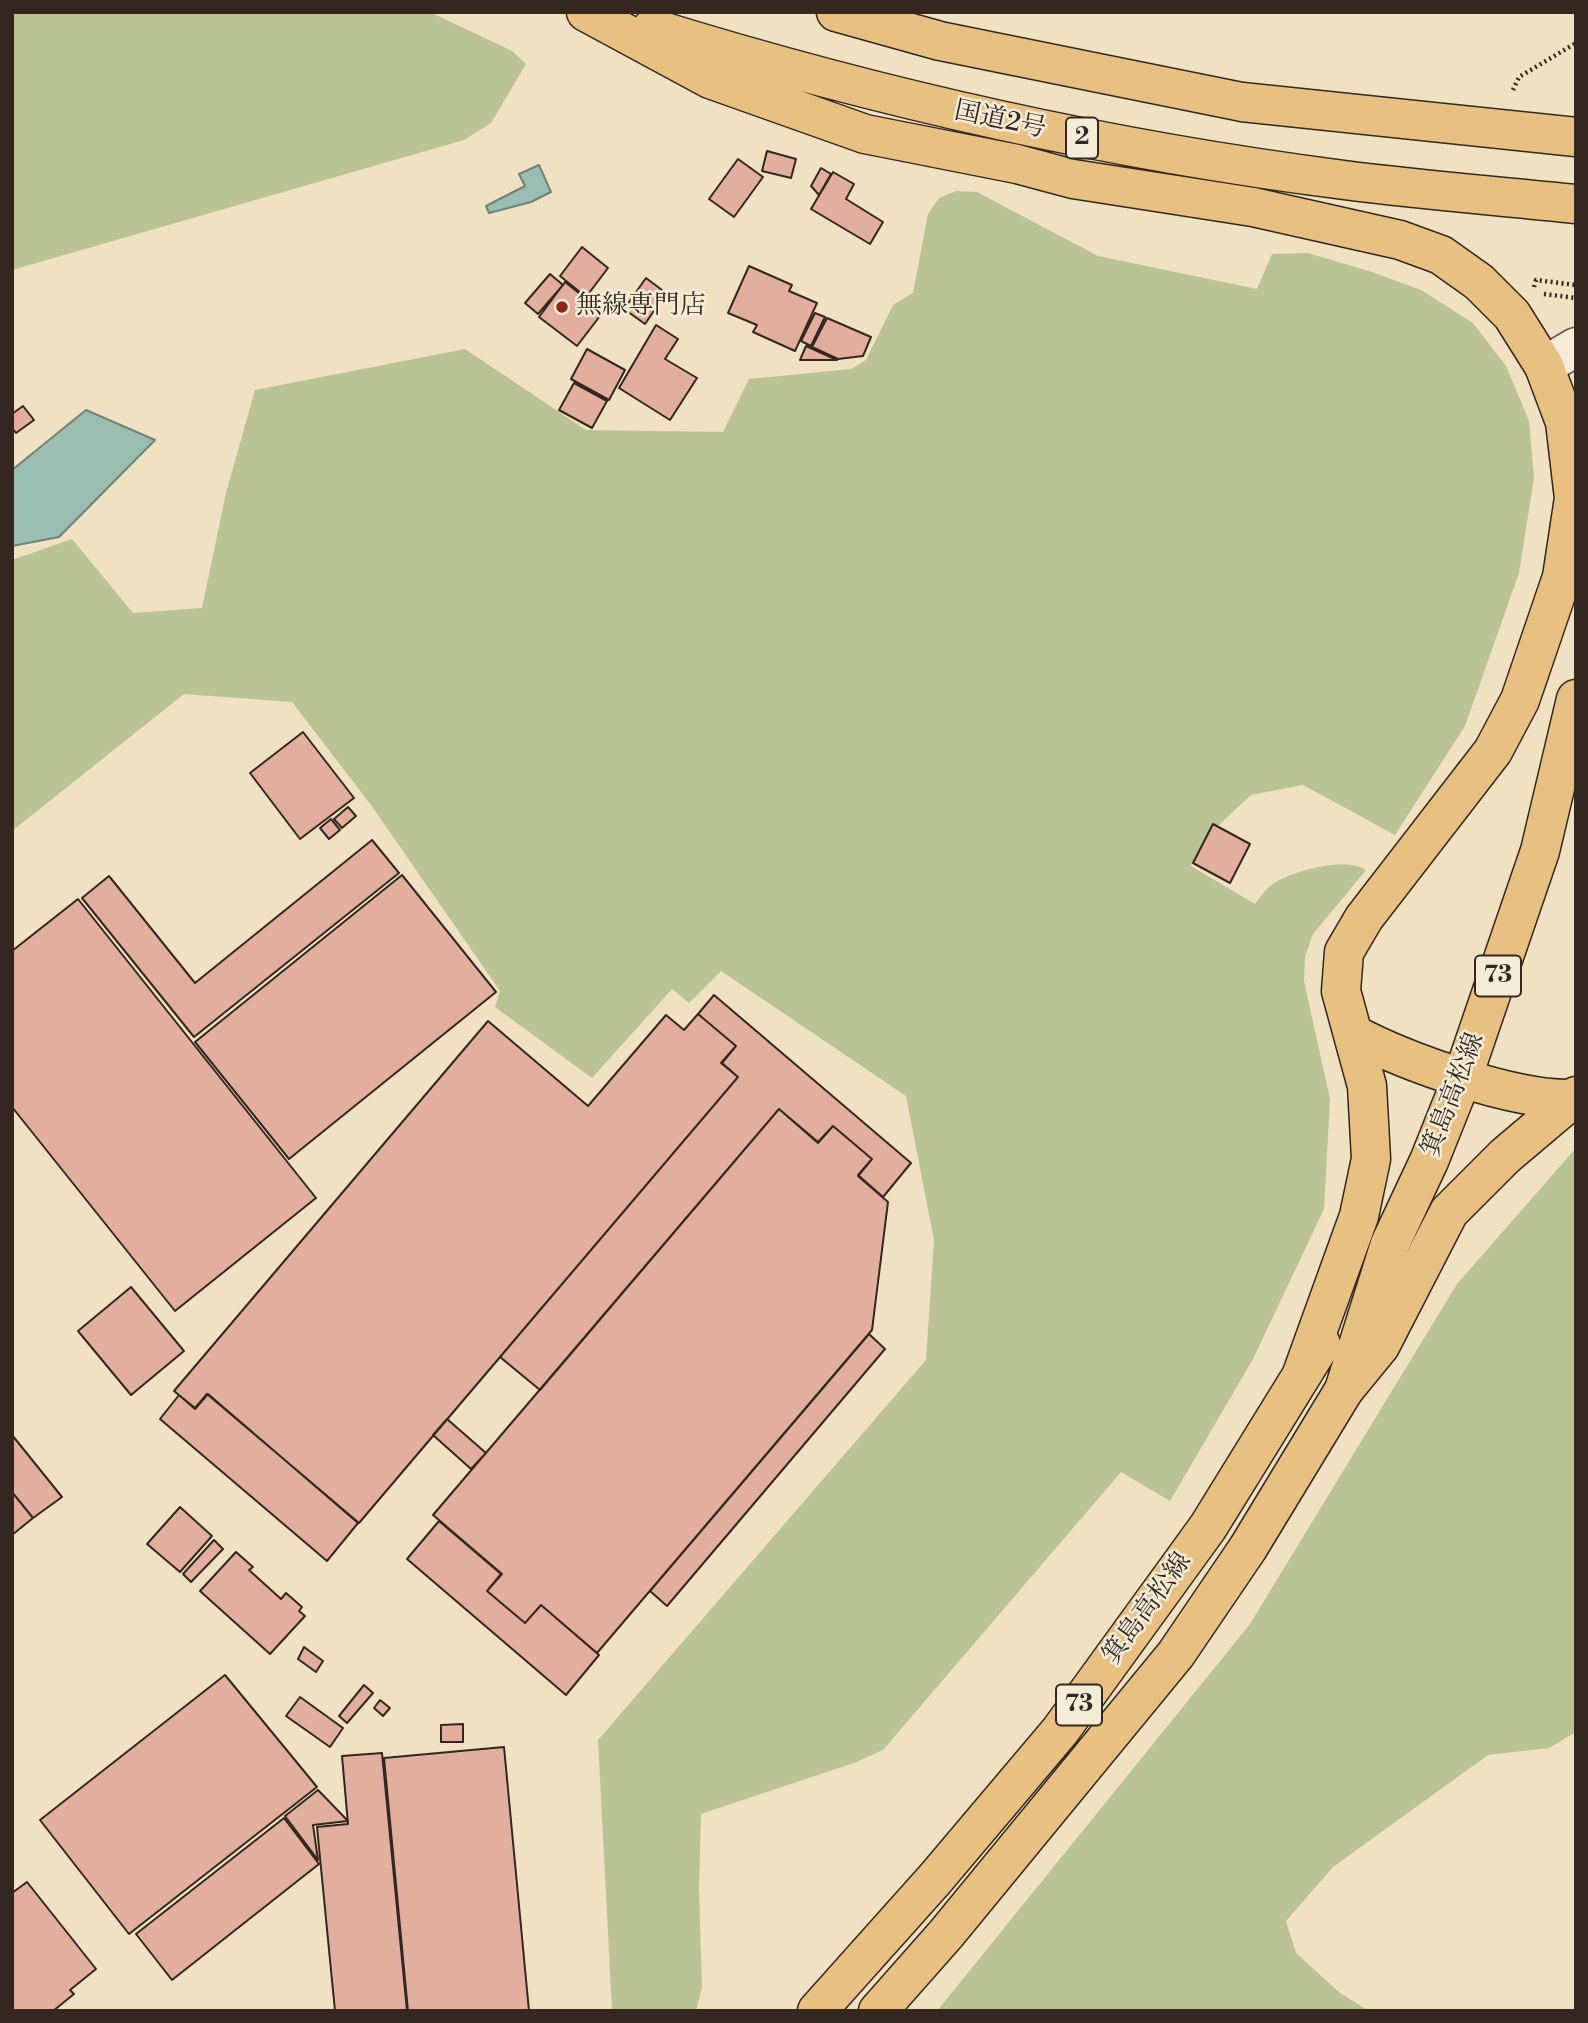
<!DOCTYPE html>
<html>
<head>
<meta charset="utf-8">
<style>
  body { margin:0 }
  #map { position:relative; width:1588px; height:2023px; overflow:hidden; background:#f0e1c3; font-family:"Libre Bodoni",serif }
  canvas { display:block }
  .frame { position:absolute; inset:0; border:14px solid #33271f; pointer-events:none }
</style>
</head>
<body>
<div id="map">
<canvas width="1588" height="2023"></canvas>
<div class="frame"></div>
</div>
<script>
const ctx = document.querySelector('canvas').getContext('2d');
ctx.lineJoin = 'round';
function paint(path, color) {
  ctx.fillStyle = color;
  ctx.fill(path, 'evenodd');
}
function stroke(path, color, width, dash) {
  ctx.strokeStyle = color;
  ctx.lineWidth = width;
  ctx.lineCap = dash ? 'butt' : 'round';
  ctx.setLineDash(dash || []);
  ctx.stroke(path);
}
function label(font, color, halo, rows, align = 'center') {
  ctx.font = font + ' "Libre Bodoni","Noto Serif JP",serif';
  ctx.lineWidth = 5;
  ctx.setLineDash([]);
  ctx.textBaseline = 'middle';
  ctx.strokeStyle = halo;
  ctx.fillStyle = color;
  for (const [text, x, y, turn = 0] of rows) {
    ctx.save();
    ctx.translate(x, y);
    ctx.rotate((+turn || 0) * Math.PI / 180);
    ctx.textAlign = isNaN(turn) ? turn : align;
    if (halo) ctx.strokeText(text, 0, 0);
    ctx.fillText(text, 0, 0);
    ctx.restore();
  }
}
paint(new Path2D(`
  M12 12H430L512 51 526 64 491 123 464 140 12 270Z
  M956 191 977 192 1098 256 1257 289 1272 254 1308 253 1372 272 1421 290 1473 323 1506 366 1529 421 1534 478 1519 573 1465 726 1395 835 1303 785 1251 795 1205 838 1191 866 1255 904C1260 898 1264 891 1270 886 1289 871 1346 856 1366 870L1313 934 1305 957 1304 981 1330 1099 1324 1209 1253 1359 1170 1501 1121 1472 883 1750 854 1763 701 1814 699 1889 702 1987 696 2011H612L598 1740 926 1360 934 1240 906 1096 721 971 689 1003 672 989 592 1078 495 1007 500 991 371 805 292 702 184 694 12 831V560L72 539 133 613 202 608 226 493 255 390 465 349 586 430 723 432 749 379 851 369 866 360 893 305 913 293 928 214 939 198Z
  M1576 1148V1732L1549 1748 1488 1755 1333 1867 1286 1921 1296 1953 1340 1993 1369 2011H937L1250 1624 1457 1284Z`), '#b9c394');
const water = new Path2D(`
  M539 165 551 192 531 202 489 213 486 206 525 186 519 174Z
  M86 410 155 440 59 537 12 546V470Z`);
paint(water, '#9abeb2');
stroke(water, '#718277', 2);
const building = new Path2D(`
  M767 151 796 159 791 178 762 171Z
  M738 159 763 177 734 217 709 199Z
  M821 168 831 174 819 195 811 186Z
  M833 172 854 184 846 199 883 222 870 244 811 209Z
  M582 247 608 268 586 297 560 276Z
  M749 266 792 285 789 291 817 303 795 351 753 332 757 325 728 313Z
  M550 274 563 285 538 314 525 303Z
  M646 278 666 293 645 324 624 309Z
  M565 282 603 312 577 346 539 317Z
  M815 313 825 317 811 346 801 341Z
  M827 318 871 337 863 356 838 359 812 347Z
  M656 325 678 339 665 359 697 378 670 420 619 388Z
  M806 346 837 360H800Z
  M587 349 625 370 609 400 571 379Z
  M574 383 607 401 592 428 559 410Z
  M23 406 34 420 16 433 12 428V414Z
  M303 732 354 798 300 839 250 773Z
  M348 807 356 816 342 828 334 819Z
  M331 819 340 830 329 839 320 828Z
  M1213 824 1250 844 1230 883 1193 863Z
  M372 840 399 873 194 1037 82 898 109 876 195 983Z
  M402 875 496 992 289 1159 195 1042Z
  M78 899 316 1198 175 1311 12 1107V951Z
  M714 995 911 1163 883 1197 858 1175 872 1159 833 1126 818 1142 779 1109 540 1390 500 1357 738 1077 722 1063 736 1046 698 1014Z
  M698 1014 736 1046 721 1063 738 1077 359 1523 207 1394 195 1408 174 1391 488 1021 588 1106 666 1015 684 1030Z
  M779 1109 818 1143 833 1126 872 1159 858 1176 888 1202 872 1330 597 1653 541 1605 525 1623 487 1591 502 1574 433 1515Z
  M131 1287 184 1351 131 1395 78 1331Z
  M869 1334 885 1349 667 1606 650 1591Z
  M208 1394 358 1523 327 1561 160 1419 179 1395 195 1409Z
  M447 1419 486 1453 471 1469 433 1435Z
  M12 1435 62 1497 33 1518 12 1492Z
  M12 1492 33 1518 12 1535Z
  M180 1507 212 1536 180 1572 147 1544Z
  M439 1521 501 1574 487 1591 525 1623 541 1605 599 1655 566 1695 407 1559Z
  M214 1540 223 1549 191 1582 183 1574Z
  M236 1552 253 1567 249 1570 281 1599 286 1593 302 1607 299 1611 305 1616 270 1654 200 1591Z
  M304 1647 323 1661 316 1672 298 1659Z
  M225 1675 317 1787 129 1934 40 1820Z
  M364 1685 373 1693 347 1723 339 1716Z
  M300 1697 343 1728 330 1747 286 1716Z
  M380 1700 390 1708 383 1716 374 1708Z
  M463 1724V1742H441V1725Z
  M504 1747 529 2011H408L384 1758Z
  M382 1753 407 2011H335L317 1827 348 1824 342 1756Z
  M318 1790 348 1821 313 1825 318 1860 285 1816Z
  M284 1818 319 1864 172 1980 136 1934Z
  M27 1882 96 1969 70 1990 74 1994 53 2011H12V1893Z`);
paint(building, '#e2ae9d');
stroke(building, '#33271f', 2);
const minor = new Path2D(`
  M1544 366 1576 347`);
const major = new Path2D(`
  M817 2011 935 1879 1060 1731 1208 1527 1321 1344
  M878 2011 946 1934 1176 1654 1248 1548 1344 1390 1390 1244 1429 1161 1463 1076 1540 851 1576 699`);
const highway = new Path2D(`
  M586 12 710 79 865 134 1017 164 1073 179 1253 207 1400 240 1441 255 1479 282 1512 315 1544 366 1565 422 1574 498 1562 577 1520 700 1493 751 1364 918 1344 952 1341 991 1367 1086 1371 1159 1359 1216 1303 1371
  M836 12 940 41 1242 102 1576 137
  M652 28C878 98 1109 150 1344 180 1421 190 1499 196 1576 204
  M1353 1034C1406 1062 1512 1100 1571 1099
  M1344 1390 1380 1346 1449 1212 1505 1156 1576 1096`);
stroke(minor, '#625648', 41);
stroke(major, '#33271f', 41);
stroke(highway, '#33271f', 41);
stroke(new Path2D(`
  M1513 90 1519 77 1576 43
  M1534 287 1536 280 1576 285
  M1544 294 1576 298`), '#33271f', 4.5, [2, 3.5]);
stroke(minor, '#f5ecd8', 38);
stroke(major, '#e8c082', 38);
stroke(highway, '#e8c082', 38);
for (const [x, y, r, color] of [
  [562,307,7,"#8f2418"]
]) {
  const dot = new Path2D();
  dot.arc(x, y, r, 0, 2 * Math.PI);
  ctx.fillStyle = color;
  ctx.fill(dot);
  stroke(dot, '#f5ecd8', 2.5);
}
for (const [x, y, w] of [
  [1082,138,32],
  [1498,976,46],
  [1079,1705,46]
]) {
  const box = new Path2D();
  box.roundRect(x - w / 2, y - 20.5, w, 41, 5);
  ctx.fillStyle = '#f5ecd8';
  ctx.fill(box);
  stroke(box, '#33271f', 2);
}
label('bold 24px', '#33271f', null, [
  ["2",1082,138],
  ["73",1498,976],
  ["73",1079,1705]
]);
label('26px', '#33271f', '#f5ecd8', [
  ["国道2号",1000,121,12],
  ["箕島高松線",1454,1095,-69],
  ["箕島高松線",1148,1609,-54]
]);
label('26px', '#33271f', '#f5ecd8', [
  ["無線専門店",576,307]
], 'left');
</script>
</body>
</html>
